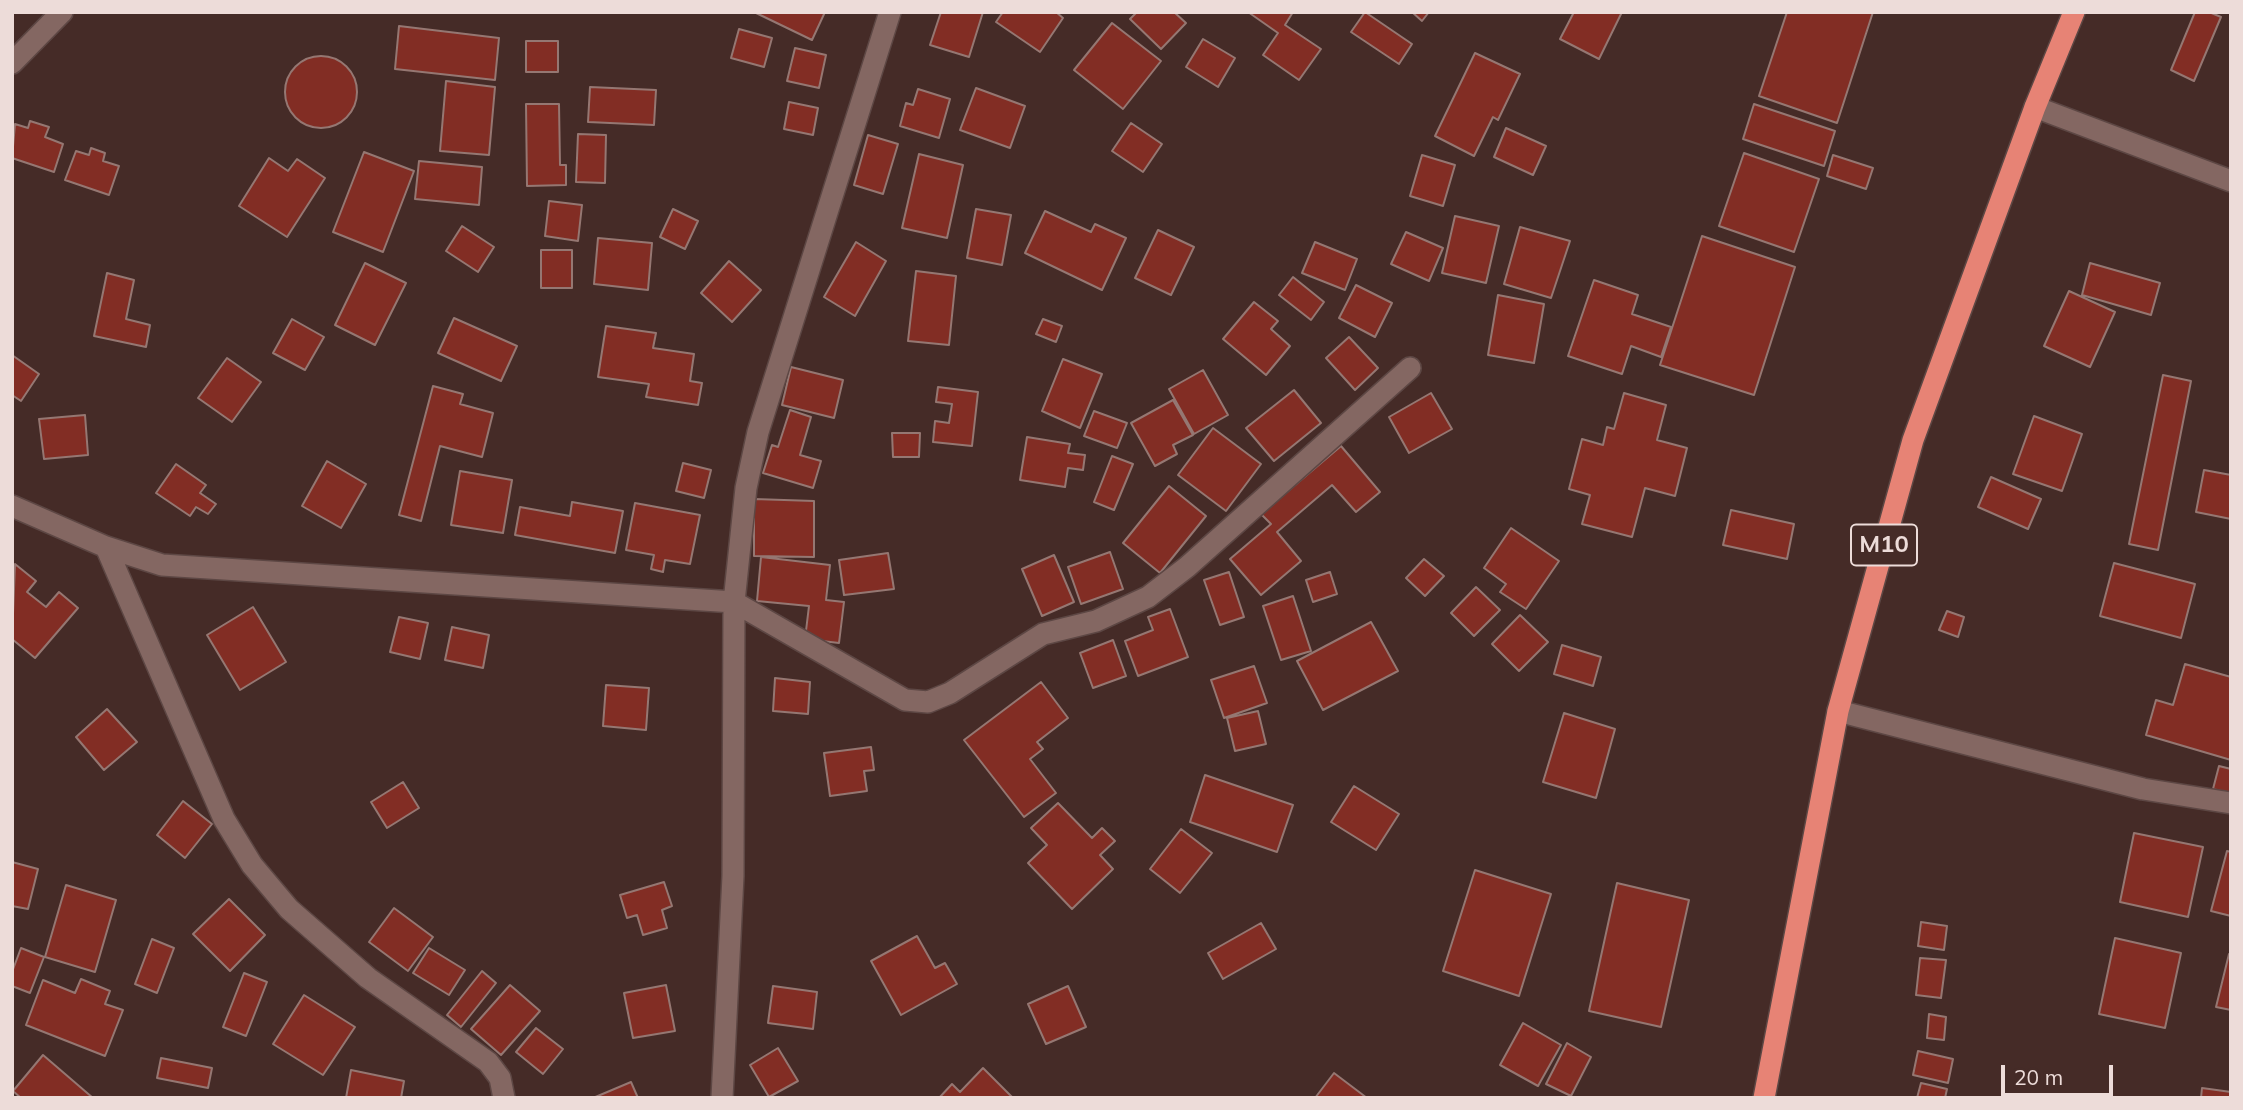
<!DOCTYPE html>
<html>
<head>
<meta charset="utf-8">
<style>
  body { margin:0 }
  #map { position:relative; width:2243px; height:1110px; overflow:hidden; background:#452b27; font-family:Mulish,sans-serif }
  canvas { display:block }
  .frame { position:absolute; inset:0; border:14px solid #eddcd9; pointer-events:none }
  .scale { position:absolute; left:2001px; top:1065px; width:112px; height:32px; box-sizing:border-box; border:4px solid #eddcd9; border-top:0; padding-left:9px; font-size:21px; line-height:24px; white-space:nowrap; color:#eddcd9; -webkit-text-stroke:5px #452b27; paint-order:stroke }
</style>
</head>
<body>
<div id="map">
<canvas width="2243" height="1110"></canvas>
<div class="frame"></div>
<div class="scale">20 m</div>
</div>
<script>
const ctx = document.querySelector('canvas').getContext('2d');
ctx.lineJoin = 'round';
function paint(path, color) {
  ctx.fillStyle = color;
  ctx.fill(path, 'evenodd');
}
function stroke(path, color, width, dash) {
  ctx.strokeStyle = color;
  ctx.lineWidth = width;
  ctx.lineCap = dash ? 'butt' : 'round';
  ctx.setLineDash(dash || []);
  ctx.stroke(path);
}
function label(font, color, halo, rows, align = 'center') {
  ctx.font = font + ' Mulish,sans-serif';
  ctx.lineWidth = 7;
  ctx.setLineDash([]);
  ctx.textBaseline = 'middle';
  ctx.strokeStyle = halo;
  ctx.fillStyle = color;
  for (const [text, x, y, turn = 0] of rows) {
    ctx.save();
    ctx.translate(x, y);
    ctx.rotate((+turn || 0) * Math.PI / 180);
    ctx.textAlign = isNaN(turn) ? turn : align;
    if (halo) ctx.strokeText(text, 0, 0);
    ctx.fillText(text, 0, 0);
    ctx.restore();
  }
}
const building = new Path2D(`
  M754 12H825L812 40Z
  M941 12H983L969 57 930 45Z
  M1003 12H1056L1063 18 1040 52 996 22Z
  M1137 12H1174L1186 23 1161 49 1130 19Z
  M1248 12H1293L1285 25 1321 49 1299 80 1263 55 1278 33Z
  M1365 12 1412 44 1399 64 1351 32Z
  M1412 12H1429L1422 21Z
  M1574 12H1622L1599 59 1560 39Z
  M1787 12H1873L1837 123 1759 96Z
  M2195 12H2209L2221 17 2194 81 2171 70Z
  M1112 23 1161 61 1123 109 1074 70Z
  M399 26 499 38 495 80 395 69Z
  M739 29 772 38 764 67 731 58Z
  M1203 39 1235 58 1218 87 1186 67Z
  M526 41H558V72H526Z
  M795 48 826 55 819 88 787 81Z
  M1475 53 1520 74 1498 120 1493 117 1474 156 1435 136Z
  M285 92a36 36 0 1 1 72 0a36 36 0 1 1-72 0Z
  M446 81 495 87 489 155 440 151Z
  M590 87 656 90 654 125 588 122Z
  M976 88 1025 106 1010 148 960 130Z
  M918 89 950 99 939 138 900 126 906 103 913 105Z
  M789 102 818 108 813 135 784 129Z
  M526 104H559L560 165H566V185L527 186Z
  M1754 104 1835 131 1824 166 1743 139Z
  M30 121 49 127 45 137 63 144 54 172 12 158 15 124 28 128Z
  M1131 123 1162 144 1143 172 1112 151Z
  M1506 128 1546 146 1533 175 1494 157Z
  M578 134 606 135 605 183 576 182Z
  M868 135 898 144 883 194 854 185Z
  M91 148 105 153 103 161 119 166 109 195 65 180 76 151 89 155Z
  M364 152 414 171 383 252 333 232Z
  M1744 153 1819 179 1794 252 1719 226Z
  M919 154 963 165 947 238 902 228Z
  M1422 155 1455 165 1443 206 1410 196Z
  M1833 155 1873 168 1866 189 1827 176Z
  M269 158 288 171 297 159 325 178 287 237 239 206Z
  M419 161 482 167 479 205 415 199Z
  M549 201 582 205 578 241 545 236Z
  M673 209 698 221 685 249 660 237Z
  M976 209 1011 215 1002 265 967 258Z
  M1045 211 1091 232 1095 224 1126 238 1102 290 1025 253Z
  M1455 216 1499 226 1486 283 1442 273Z
  M462 226 494 247 478 272 446 251Z
  M1520 227 1570 241 1551 298 1504 284Z
  M1158 230 1194 247 1171 295 1135 278Z
  M1406 232 1443 248 1429 281 1391 264Z
  M1702 236 1795 267 1754 395 1660 365Z
  M598 238 652 243 648 290 594 284Z
  M856 242 886 261 855 316 824 297Z
  M1315 242 1357 259 1345 290 1302 273Z
  M541 250H572V288H541Z
  M729 261 761 290 732 322 701 293Z
  M365 263 406 283 375 345 335 325Z
  M2090 263 2160 283 2151 315 2082 295Z
  M916 271 956 276 949 345 908 341Z
  M107 273 134 280 126 319 150 325 146 347 94 336Z
  M1293 277 1324 302 1311 320 1279 295Z
  M1594 280 1638 295 1632 314 1671 327 1661 357 1631 346 1622 374 1568 356Z
  M1356 285 1392 303 1375 337 1339 318Z
  M2069 291 2115 312 2090 367 2044 346Z
  M1498 295 1544 304 1534 363 1488 355Z
  M1254 302 1278 321 1271 329 1290 346 1266 375 1223 339Z
  M454 318 517 346 501 381 438 353Z
  M292 319 324 337 305 370 273 353Z
  M1043 319 1062 326 1056 342 1036 334Z
  M606 326 656 333 653 348 694 354 690 381 702 383 698 405 646 397 649 384 598 377Z
  M1349 337 1378 368 1355 390 1326 358Z
  M12 355 39 374 21 401 12 395Z
  M227 358 261 382 232 422 198 398Z
  M1063 359 1102 374 1080 428 1042 411Z
  M791 367 843 380 834 418 782 405Z
  M1203 370 1228 415 1194 434 1169 389Z
  M2163 375 2191 381 2158 550 2129 544Z
  M433 386 463 394 460 404 493 413 482 457 440 446 421 521 399 515Z
  M938 387 978 392 972 446 933 442 935 421 949 423 952 404 936 402Z
  M1294 390 1321 423 1274 461 1246 428Z
  M1431 393 1452 429 1409 453 1389 417Z
  M1624 393 1666 405 1657 440 1687 448 1675 496 1645 488 1632 537 1582 524 1590 495 1569 489 1582 439 1603 445 1607 427 1614 429Z
  M1173 400 1193 435 1173 445 1177 454 1155 466 1131 423Z
  M790 410 811 417 800 455 821 461 813 488 763 473 772 445 778 447Z
  M1094 411 1127 423 1117 448 1084 436Z
  M85 415 88 455 44 459 39 419Z
  M2034 416 2082 434 2062 491 2013 474Z
  M1213 428 1261 464 1226 511 1178 475Z
  M892 433H920L919 457H893Z
  M1027 437 1070 444 1068 453 1085 455 1083 470 1068 468 1065 487 1020 480Z
  M1341 446 1380 492 1356 512 1332 485 1277 532 1301 561 1261 595 1230 559 1271 524 1261 514Z
  M1112 456 1133 464 1114 510 1094 502Z
  M327 461 366 484 341 528 302 506Z
  M683 463 711 470 704 498 676 491Z
  M176 464 206 485 200 493 216 504 208 514 196 507 190 516 156 493Z
  M2204 470 2231 475V519L2196 512Z
  M460 471 512 480 503 533 451 525Z
  M1991 477 2041 499 2028 529 1978 507Z
  M1169 486 1206 516 1160 573 1123 543Z
  M754 499 814 501V557L754 556Z
  M572 502 623 511 615 553 515 535 520 507 570 516Z
  M635 503 700 515 690 564 665 560 663 572 651 569 654 555 626 550Z
  M1731 510 1794 524 1787 559 1723 545Z
  M1511 528 1559 561 1526 609 1500 592 1506 584 1484 568Z
  M1110 552 1123 589 1081 604 1068 567Z
  M888 553 894 589 844 595 839 560Z
  M1054 555 1074 602 1042 616 1022 569Z
  M761 557 830 565 826 600 844 602 839 643 805 639 809 606 757 601Z
  M1424 559 1444 576 1425 596 1406 578Z
  M2114 563 2195 584 2181 638 2100 616Z
  M15 564 36 581 27 592 46 607 59 592 78 608 35 658 12 639Z
  M1229 572 1244 617 1220 625 1204 580Z
  M1330 572 1337 594 1313 602 1306 580Z
  M1476 587 1500 610 1474 636 1451 613Z
  M1293 596 1311 651 1281 660 1263 606Z
  M253 607 286 662 240 690 207 635Z
  M1170 609 1188 657 1138 676 1125 641 1153 630 1148 617Z
  M1947 611 1964 617 1958 637 1939 630Z
  M1520 615 1548 642 1519 671 1492 644Z
  M399 617 428 623 420 659 390 652Z
  M1371 622 1398 671 1323 710 1297 661Z
  M452 627 489 635 483 668 445 660Z
  M1113 640 1126 676 1093 688 1080 653Z
  M1562 645 1601 657 1593 686 1554 674Z
  M2185 664 2231 677V760L2146 735 2156 700 2173 705Z
  M1254 666 1267 703 1224 718 1211 680Z
  M775 678 810 682 808 714 773 711Z
  M1041 682 1068 718 1037 742 1043 749 1030 759 1056 793 1024 817 964 740Z
  M606 685 649 688 646 730 603 726Z
  M107 709 137 742 104 770 76 737Z
  M1258 711 1266 744 1235 751 1227 718Z
  M1564 713 1615 729 1596 798 1543 782Z
  M871 747 874 770 864 771 867 791 830 796 824 753Z
  M2219 766 2231 769V794L2213 789Z
  M1205 775 1293 805 1277 852 1190 822Z
  M403 782 419 808 387 828 371 802Z
  M1354 786 1399 814 1376 850 1331 822Z
  M183 801 212 824 185 858 157 835Z
  M1058 803 1092 838 1102 828 1115 841 1100 855 1113 869 1072 909 1028 863 1047 845 1031 828Z
  M1181 829 1212 853 1180 893 1150 869Z
  M2134 833 2203 847 2188 917 2120 902Z
  M2227 851 2231 852V916L2211 911Z
  M12 862 38 869 28 909 12 906Z
  M1475 870 1551 894 1519 996 1443 971Z
  M664 882 672 906 662 910 667 928 643 935 637 915 627 918 620 895Z
  M1617 883 1689 900 1661 1027 1589 1011Z
  M66 885 116 900 95 972 45 957Z
  M229 899 265 935 230 971 193 934Z
  M394 908 433 937 408 971 369 942Z
  M1921 922 1947 926 1944 950 1918 946Z
  M1261 923 1276 949 1223 979 1208 953Z
  M917 936 935 968 945 963 957 984 901 1015 871 961Z
  M2115 938 2181 953 2165 1028 2099 1014Z
  M152 939 174 948 157 993 135 984Z
  M21 948 44 957 30 993 12 986V972Z
  M429 948 465 970 449 995 413 973Z
  M2229 954 2231 955V1010L2216 1007Z
  M1920 958 1946 960 1941 998 1916 995Z
  M482 971 496 983 461 1027 447 1015Z
  M244 973 267 982 246 1036 223 1027Z
  M81 979 110 991 105 1004 123 1010 105 1056 26 1025 43 980 75 993Z
  M510 985 540 1011 501 1055 471 1029Z
  M666 985 675 1031 633 1038 624 993Z
  M773 986 817 992 813 1029 768 1023Z
  M1068 986 1086 1027 1046 1044 1028 1004Z
  M304 995 355 1027 323 1075 273 1044Z
  M1929 1014 1946 1017 1944 1040 1927 1038Z
  M1523 1023 1561 1045 1538 1086 1500 1065Z
  M536 1028 563 1049 543 1074 516 1052Z
  M1567 1043 1591 1057 1571 1096 1546 1084Z
  M778 1048 798 1081 769 1097 750 1065Z
  M1918 1051 1953 1059 1948 1083 1913 1075Z
  M43 1055 93 1098H21L13 1091Z
  M161 1058 212 1068 208 1088 157 1078Z
  M983 1068 1013 1098H939L952 1084 960 1092Z
  M351 1070 404 1081 401 1098H346Z
  M1334 1073 1367 1098H1315Z
  M631 1082 638 1098H593Z
  M1921 1083 1947 1089 1945 1098H1917Z
  M2202 1088 2231 1092V1098H2201Z`);
paint(building, '#822d24');
stroke(building, '#957772', 2);
const street = new Path2D(`
  M12 63 62 12
  M2035 107 2231 181
  M12 506 106 547 162 565 734 602 905 700 928 702 950 693 1043 634 1096 621 1148 597 1187 567 1410 368
  M106 547 224 819 252 865 289 909 368 978 488 1062 500 1078 504 1098
  M1838 711 2143 789 2231 803
  M722 1098 733 876 734 602 746 488 758 432 890 12`);
const highway = new Path2D(`
  M1764 1098 1838 711 1913 440 2035 107 2074 12`);
stroke(street, '#5d4744', 24);
stroke(highway, '#5d4744', 24);
stroke(street, '#846762', 21);
stroke(highway, '#e78375', 21);
for (const [x, y, w] of [
  [1884,545,66]
]) {
  const box = new Path2D();
  box.roundRect(x - w / 2, y - 20.5, w, 41, 5);
  ctx.fillStyle = '#452b27';
  ctx.fill(box);
  stroke(box, '#eddcd9', 2);
}
label('bold 24px', '#eddcd9', null, [
  ["M10",1884,545]
]);
</script>
</body>
</html>
